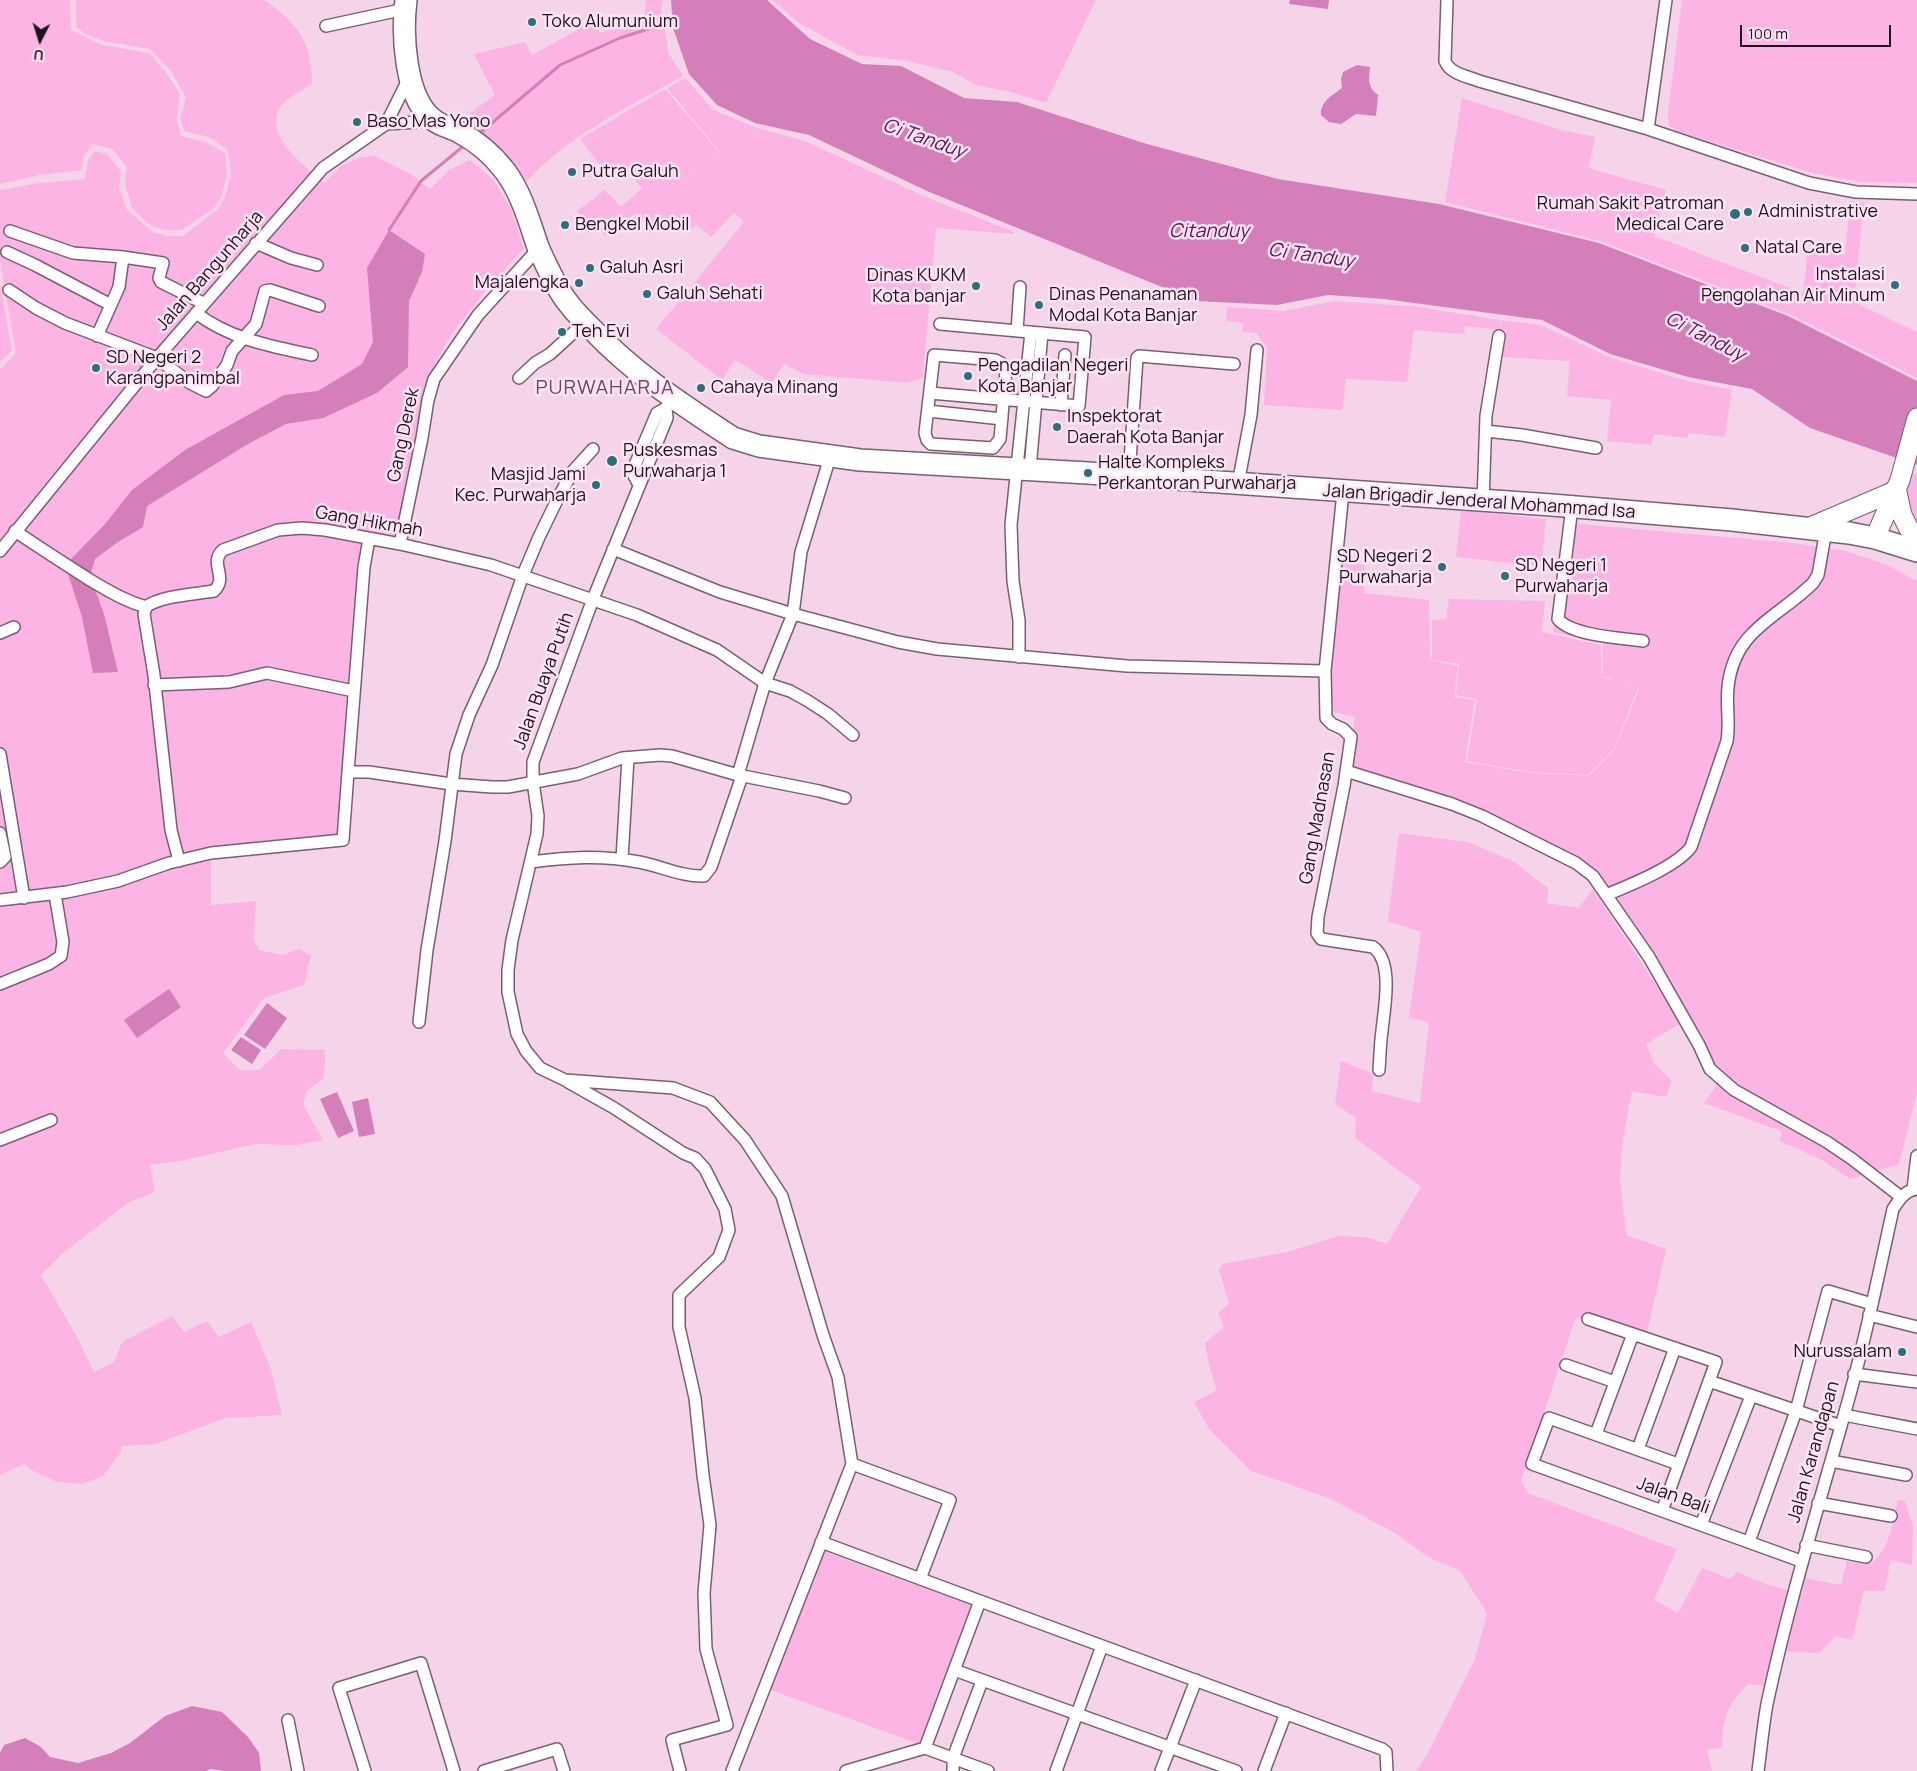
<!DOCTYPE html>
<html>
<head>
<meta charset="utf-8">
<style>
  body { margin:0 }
  #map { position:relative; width:1917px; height:1771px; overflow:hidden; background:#f5d4ea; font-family:Manrope,sans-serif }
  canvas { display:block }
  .north { position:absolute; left:15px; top:15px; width:50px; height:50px; -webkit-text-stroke:4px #ffe4f5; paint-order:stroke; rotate:185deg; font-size:14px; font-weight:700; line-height:20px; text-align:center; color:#1f131b }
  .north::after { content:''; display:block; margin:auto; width:18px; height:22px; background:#1f131b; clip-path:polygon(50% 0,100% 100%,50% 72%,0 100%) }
  .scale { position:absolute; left:1740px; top:25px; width:151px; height:22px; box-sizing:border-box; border:2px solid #1f131b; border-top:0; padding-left:6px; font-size:15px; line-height:18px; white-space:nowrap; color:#1f131b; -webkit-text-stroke:4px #ffe4f5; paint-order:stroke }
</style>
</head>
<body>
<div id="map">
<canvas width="1917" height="1771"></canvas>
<div class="north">U</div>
<div class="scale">100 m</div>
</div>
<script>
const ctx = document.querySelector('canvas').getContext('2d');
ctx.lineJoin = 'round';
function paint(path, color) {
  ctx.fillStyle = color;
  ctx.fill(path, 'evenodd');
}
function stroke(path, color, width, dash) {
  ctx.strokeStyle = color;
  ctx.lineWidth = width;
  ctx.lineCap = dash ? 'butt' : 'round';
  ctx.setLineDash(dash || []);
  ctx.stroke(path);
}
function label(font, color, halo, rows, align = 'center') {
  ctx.font = font + ' Manrope,sans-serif';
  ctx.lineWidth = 5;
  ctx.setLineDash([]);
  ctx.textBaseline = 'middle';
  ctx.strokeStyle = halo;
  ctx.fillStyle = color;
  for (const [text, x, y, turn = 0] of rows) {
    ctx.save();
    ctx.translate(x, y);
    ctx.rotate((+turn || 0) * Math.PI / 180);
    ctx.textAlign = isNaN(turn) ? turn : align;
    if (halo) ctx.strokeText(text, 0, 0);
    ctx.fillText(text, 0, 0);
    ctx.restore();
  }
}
paint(new Path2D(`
  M0 0H70L71 30 102 45 149 53 167 74 180 94 177 119 181 136 206 142 225 153 227 175 221 198 214 208 182 230H165L151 226 132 208 125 183 127 167 112 149 93 144 83 158 82 170 39 175 0 184Z
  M76 0H264C277 8 293 22 301 35 309 47 312 70 312 84 302 91 283 99 278 111 267 141 306 166 325 183L341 166 362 157 375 156 411 174 430 189 449 170 470 160 493 179 511 209 524 248 486 290 451 335 426 380 396 540 367 533C347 633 347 735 339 836L210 849 109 879 72 886 0 896V370L16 353 0 259V190L39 183 85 179 88 160 95 151 107 154 121 171 119 187 127 210 153 232 167 236H183L218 209 225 197 231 174 228 150 209 137 184 131 180 118 186 97 171 71 150 49 103 41 85 34 76 26Z
  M646 0H663L661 11 669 54 683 76C632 105 566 137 527 181L501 153 459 121 495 95 474 54 525 42 532 55 590 23 601 33 645 14Z
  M772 0H1096L1046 103 1007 91 976 85 953 72 907 61 857 55 799 23Z
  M1682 0H1917V183L1860 182 1809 172 1677 131 1669 125 1668 113Z
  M686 78 712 109 751 126 805 141 926 197 1014 232V234L936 228 923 377 908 383 804 374 784 364 772 383 735 360 722 380 656 329 744 222 734 213 711 237 696 225 687 232 674 217 652 234 636 213 605 236 593 218 582 223 577 211 605 190 621 207 642 188 619 163 607 174 580 139 665 89 718 151 675 188 719 151 667 88Z
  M1462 98 1561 130 1595 137 1588 168 1666 190 1654 236 1803 293 1808 249 1845 255 1850 201 1864 202 1854 302 1917 332V378L1789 314 1600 241 1445 202Z
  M0 284 12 350 0 362Z
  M1334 301 1412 306 1500 320V330L1465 326 1464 334 1414 330 1407 382 1346 379 1342 410 1264 405 1267 348 1256 333 1242 332 1243 323 1226 321 1227 307 1283 311Z
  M1502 320 1541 325 1609 357 1687 381 1732 390 1725 437 1689 433 1687 438 1654 434 1651 445 1607 441 1611 400 1567 396 1570 361 1503 357 1506 331 1500 330Z
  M1913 473 1917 474V532L1903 496Z
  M1461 510 1546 519 1541 566 1456 557Z
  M1568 523 1794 543 1846 551 1885 564 1917 581V1093L1899 1164 1850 1179 1824 1161 1780 1141 1781 1131 1704 1103 1724 1075 1715 1066 1704 1043 1578 859 1533 834 1485 811 1454 799 1348 766 1355 717 1322 709 1341 558 1364 566V593L1429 600 1430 660 1458 666 1454 697 1475 700 1465 762 1532 773 1589 776 1615 749 1639 689 1602 676 1603 643 1553 632Z
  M1449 599 1545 601 1542 632 1601 645V677L1638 688 1614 749 1588 775 1532 772 1467 761 1477 699 1456 695 1459 664 1432 660V620L1446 619Z
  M1399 833 1468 842 1514 862 1548 888 1547 903 1579 908 1593 889 1681 1023 1646 1044 1654 1063 1672 1081 1666 1097 1632 1091 1623 1138 1620 1179 1626 1235 1666 1249 1645 1341 1576 1317 1521 1481 1528 1493 1677 1549 1654 1600 1678 1613 1702 1568 1731 1579 1737 1572 1766 1584 1802 1594 1805 1578 1841 1585 1847 1561 1870 1564C1889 1551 1893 1522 1898 1500L1905 1501 1913 1527 1912 1565 1891 1560 1884 1591H1864L1852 1640 1836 1636 1819 1653 1783 1651 1775 1687 1748 1684C1727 1706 1723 1717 1722 1748L1707 1749 1712 1771H1416L1427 1755 1475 1659 1487 1613 1460 1571 1428 1557 1395 1533 1329 1498 1251 1471 1209 1429 1194 1402 1217 1390 1210 1369 1205 1343 1224 1327 1218 1313 1229 1304 1219 1269 1223 1264 1287 1252 1339 1236 1365 1237 1387 1244 1421 1187 1355 1138 1356 1118 1335 1104 1341 1061 1373 1074 1372 1091 1420 1103 1429 1022 1409 1018 1421 932 1388 921Z
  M211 858V905L256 901 254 940 259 950 283 955 299 949 311 955 304 985 264 998 223 1053 240 1070H259L282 1049 325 1050V1066L323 1079 307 1091 303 1104 323 1140 296 1145 255 1144 180 1161 150 1165 155 1192 128 1203 63 1253 41 1275 76 1335 94 1372 114 1362 122 1342 172 1316 184 1332 207 1321 219 1337 251 1322 271 1369 282 1415 226 1418 155 1444 122 1446 121 1452 103 1476 82 1484 57 1482 35 1472 24 1464 0 1475V906L80 895 113 888 181 863Z
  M823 1551 971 1605 919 1744 771 1690Z`), '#fbb4e3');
paint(new Path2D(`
  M671 0H767L810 39 862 64 901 66 964 98 1017 102 1147 144 1278 179 1439 204 1599 243 1788 316 1917 381V465L1810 428 1752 389 1688 377 1610 354 1542 320 1384 299 1328 295 1277 305 1196 301 927 191 809 135 755 123 717 105 689 74 673 28Z
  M1290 0H1329L1328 9 1289 4Z
  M1357 65 1370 67C1369 79 1367 87 1378 95L1376 116 1356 114 1341 124 1329 122 1321 115C1320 101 1333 95 1342 88L1341 79 1343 72Z
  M389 230 425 254 422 272 409 301 408 367 377 393 323 418 286 424 248 444 147 506 143 527 118 542 95 559 90 576 104 614 118 672 93 673 82 617 68 574 71 559 106 523 132 490 185 450 284 395 318 391 362 364 373 342 367 268Z
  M169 989 181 1007 137 1038 124 1020Z
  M267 1003 287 1018 265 1049 244 1035Z
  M241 1037 261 1050 252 1064 231 1050Z
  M337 1092 354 1131 338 1138 320 1099Z
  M368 1098 375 1134 359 1137 352 1102Z
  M192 1706 222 1712 248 1737 259 1753 261 1771H224L211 1769 206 1771H0V1753L4 1745 25 1738 41 1747 50 1757 78 1763 111 1753 130 1743 165 1716Z`), '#d47fba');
stroke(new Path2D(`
  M479 134 560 65 620 38 676 20
  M389 230 421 181 466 144`), '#d47fba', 3);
const street = new Path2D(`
  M1447 0 1445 61C1450 74 1467 76 1479 81L1648 129 1809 183 1856 192 1917 194
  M326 26 405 9
  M386 124 435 121
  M1648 129 1666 0
  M10 231 73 253 123 257 163 263 159 278 161 282 203 303
  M256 243 291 258 317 265
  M7 252 35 265 111 305
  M9 290 36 308 65 323 157 358 190 383 206 391 212 386 227 365 232 351 256 324 265 291 270 290 319 306
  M196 313C230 339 270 346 312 355
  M1017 331 1020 287
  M97 336 119 287 123 257
  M934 355 995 360 1001 363 1006 370 1000 439 993 448 931 444 927 440 925 433Z
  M519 378 535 363 550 354 585 322
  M930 393 1079 406 1085 337 940 324
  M1061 405 1065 355
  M666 408 667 418 593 599 533 762V782L538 816 537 834 512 940 508 970V992L517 1034 526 1051 540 1068 565 1080 673 1088 710 1102 745 1140 782 1196 823 1335 838 1377 852 1464 732 1771
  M928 411 1002 419
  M1486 431 1522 435 1596 448
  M1030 469 1042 333
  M1129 476 1137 358 1139 356 1234 364
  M1238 484 1251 415 1257 350
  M639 485 632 472 657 413 666 408 668 404
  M1343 492 1325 671 1326 718 1332 724 1343 729 1351 737 1344 786 1318 917 1317 933 1321 939 1373 947C1394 962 1384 1009 1382 1031 1380 1044 1380 1057 1379 1070
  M1483 502 1486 416 1499 336
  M1572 507 1558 619C1572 636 1622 638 1643 641
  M15 531C40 548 65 564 90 580 109 591 125 601 146 607
  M400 544 422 438 428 400 434 379 478 315 539 248
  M613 549 720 592 793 614 898 642 937 649 1127 666 1325 671
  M0 551 157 358 323 168 386 124 409 78
  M146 607C159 596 196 594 214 591 229 577 208 563 223 550L278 530 302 528 325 530 400 544 491 565 637 615 717 650 765 683 790 691 808 701 828 714 853 735
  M146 607 144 614 154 675 171 830 179 861
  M0 633 14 627
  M1019 657V620L1013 581 1011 525 1031 332
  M154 685 229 682 267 673 354 691
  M0 754 24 898
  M1346 771 1452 804 1482 816 1576 863 1593 876 1649 957 1699 1045 1710 1069 1734 1090 1827 1142 1852 1159 1901 1197
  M348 772 364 567 369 539
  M738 775 765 683 793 614 801 552 830 457
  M0 833 5 857 0 862
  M622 859 628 758
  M531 862C570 857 600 855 639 862 661 866 682 877 704 876L711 867 742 776
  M1606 895C1630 885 1676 867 1691 847L1727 741C1730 723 1726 705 1728 687 1734 629 1778 618 1813 583L1818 575 1826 530
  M0 900 67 892 118 881 169 863 211 853 343 840 348 772H369L451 784 492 787H508L578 774 622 758 660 755 672 756 738 775 819 791 845 798
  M0 984 49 964 61 956 63 942 55 894
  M419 1022 427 950 445 841 456 754 469 715 492 665 523 575 539 537 558 498 573 471 593 449
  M568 1082 614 1108 683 1153 695 1158 705 1169 725 1209 729 1230 719 1257 679 1295V1327L695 1398 703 1475 710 1525 704 1593 706 1649 727 1725 672 1740 680 1771
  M0 1140 51 1120
  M1913 1189 1917 1156
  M1869 1315 1917 1327
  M1588 1319 1716 1362 1662 1511
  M1566 1365 1615 1382
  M1854 1374 1917 1382
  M1709 1381 1841 1426
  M1844 1415 1917 1429
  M1596 1434 1633 1334
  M1638 1449 1675 1348
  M1831 1461 1906 1475
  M852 1464 950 1500 920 1579
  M1678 1464 1549 1418 1532 1464 1801 1561
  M1818 1503 1891 1516
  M1701 1525 1751 1396
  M821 1542 980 1601
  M1749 1542 1796 1411 1828 1291 1872 1304
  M1806 1545 1866 1557
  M954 1670 1236 1771
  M288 1720 298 1771
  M925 1748 980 1601 1382 1749 1386 1752 1387 1771
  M365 1771 339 1688 421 1663 454 1771
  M484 1771 557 1749 564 1771
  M846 1771 925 1748 988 1771
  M953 1771V1758L982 1681
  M1056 1771 1102 1646
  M1161 1771 1196 1680
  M1264 1771 1286 1713
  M1758 1771C1761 1749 1763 1726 1767 1704 1787 1610 1815 1518 1841 1426 1862 1355 1877 1282 1893 1209 1899 1200 1905 1190 1917 1189`);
const primary = new Path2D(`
  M1896 488 1902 515 1917 545
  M1808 528 1895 491
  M1875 538 1900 480 1917 418`);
const highway = new Path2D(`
  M406 0C402 33 404 100 435 121 442 126 452 128 459 132 478 142 492 154 505 171 522 194 529 221 538 247 544 261 551 275 558 288 567 304 579 316 592 329 633 373 683 405 733 438L759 446 860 460 1088 473 1552 505 1732 520 1849 533 1875 538 1917 551`);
stroke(street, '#7b5e71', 14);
stroke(primary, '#7b5e71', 21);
stroke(highway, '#7b5e71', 24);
stroke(street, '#fff', 11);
stroke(primary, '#fff', 19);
stroke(highway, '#fff', 21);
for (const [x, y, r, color] of [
  [532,22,5,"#29727b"],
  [357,122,5,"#29727b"],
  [572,172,5,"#29727b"],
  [1748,212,5,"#29727b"],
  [1735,214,6,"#29727b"],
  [565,225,5,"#29727b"],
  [1745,248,5,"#29727b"],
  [590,268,5,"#29727b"],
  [579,283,5,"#29727b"],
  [1895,285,5,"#29727b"],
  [976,286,5,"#29727b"],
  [647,294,5,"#29727b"],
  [1039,305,5,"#29727b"],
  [562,332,5,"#29727b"],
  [96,368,5,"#29727b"],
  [968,376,5,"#29727b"],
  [701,388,5,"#29727b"],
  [1057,427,5,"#29727b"],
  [612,461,6,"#29727b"],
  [1088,473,5,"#29727b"],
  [596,485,5,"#29727b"],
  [1442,567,5,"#29727b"],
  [1505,576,5,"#29727b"],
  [1902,1352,5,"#29727b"]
]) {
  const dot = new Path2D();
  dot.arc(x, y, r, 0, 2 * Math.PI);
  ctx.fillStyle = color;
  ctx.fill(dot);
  stroke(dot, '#ffe4f5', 2);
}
label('18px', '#1f131b', '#ffe4f5', [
  ["Toko Alumunium",542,22],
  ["Baso Mas Yono",367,122],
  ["Putra Galuh",582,172],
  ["Rumah Sakit Patroman",1724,204,"right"],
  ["Medical Care",1724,225,"right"],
  ["Administrative",1758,212],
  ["Bengkel Mobil",575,225],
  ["Natal Care",1755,248],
  ["Galuh Asri",600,268],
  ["Instalasi",1885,275,"right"],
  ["Pengolahan Air Minum",1885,296,"right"],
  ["Dinas KUKM",966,276,"right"],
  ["Kota banjar",966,297,"right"],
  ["Majalengka",569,283,"right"],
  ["Galuh Sehati",657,294],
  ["Dinas Penanaman",1049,295],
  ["Modal Kota Banjar",1049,316],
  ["Teh Evi",572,332],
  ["SD Negeri 2",106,358],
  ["Karangpanimbal",106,379],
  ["Pengadilan Negeri",978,366],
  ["Kota Banjar",978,387],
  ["Cahaya Minang",711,388],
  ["Inspektorat",1067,417],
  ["Daerah Kota Banjar",1067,438],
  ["Puskesmas",623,451],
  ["Purwaharja 1",623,472],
  ["Halte Kompleks",1098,463],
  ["Perkantoran Purwaharja",1098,484],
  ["Masjid Jami",586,475,"right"],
  ["Kec. Purwaharja",586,496,"right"],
  ["SD Negeri 2",1432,557,"right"],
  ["Purwaharja",1432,578,"right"],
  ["SD Negeri 1",1515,566],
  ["Purwaharja",1515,587],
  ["Nurussalam",1892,1352,"right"]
], 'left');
label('18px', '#1f131b', '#ffe4f5', [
  ["Jalan Bangunharja",210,271,-49],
  ["Gang Derek",404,435,-78],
  ["Jalan Brigadir Jenderal Mohammad Isa",1479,502,4],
  ["Gang Hikmah",369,522,10],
  ["Jalan Buaya Putih",544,681,-70],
  ["Gang Madnasan",1318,818,-80],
  ["Jalan Karandapan",1814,1452,-74],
  ["Jalan Bali",1673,1496,20]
]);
label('italic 19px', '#5e124c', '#ffe4f5', [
  ["Ci Tanduy",924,139,19],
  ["Citanduy",1209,232],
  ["Ci Tanduy",1311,256,8],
  ["Ci Tanduy",1705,337,27]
]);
ctx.letterSpacing = '1px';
label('20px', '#664a5d', '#ffe4f5', [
  ["PURWAHARJA",605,388]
]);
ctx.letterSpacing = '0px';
</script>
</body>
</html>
